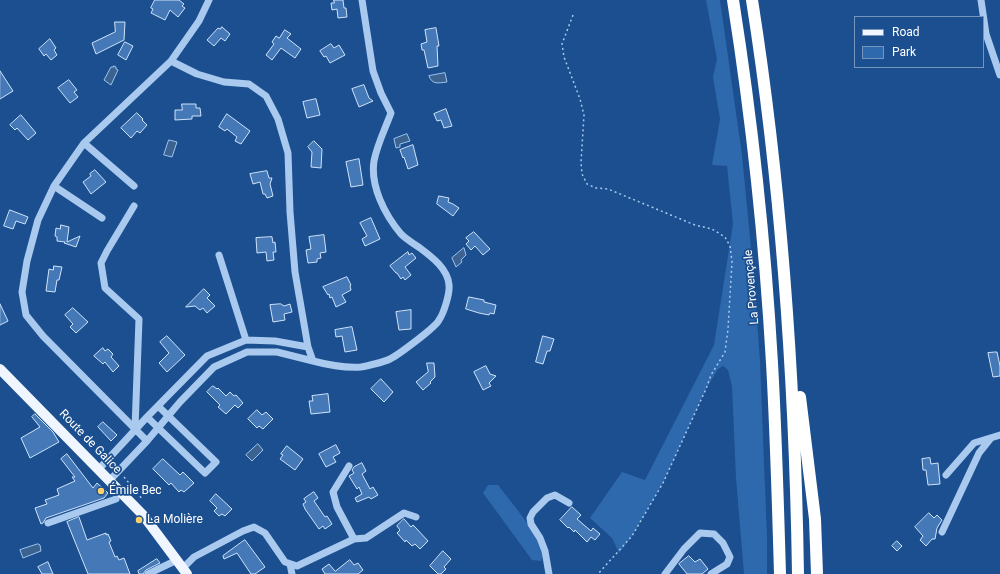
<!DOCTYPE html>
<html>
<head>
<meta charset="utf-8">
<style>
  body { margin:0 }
  #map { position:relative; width:1000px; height:574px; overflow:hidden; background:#1b4f8f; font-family:Roboto,sans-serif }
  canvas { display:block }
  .legend { position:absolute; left:854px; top:16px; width:130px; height:52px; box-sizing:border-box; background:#1b4f8f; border:1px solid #7695bc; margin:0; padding:5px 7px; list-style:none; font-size:12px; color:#fff }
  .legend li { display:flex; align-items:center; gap:8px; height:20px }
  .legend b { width:20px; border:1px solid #7695bc }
</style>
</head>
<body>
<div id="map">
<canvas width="1000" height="574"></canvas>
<ul class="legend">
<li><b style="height:5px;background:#f0f6ff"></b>Road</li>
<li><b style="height:11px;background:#2e69ad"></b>Park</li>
</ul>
</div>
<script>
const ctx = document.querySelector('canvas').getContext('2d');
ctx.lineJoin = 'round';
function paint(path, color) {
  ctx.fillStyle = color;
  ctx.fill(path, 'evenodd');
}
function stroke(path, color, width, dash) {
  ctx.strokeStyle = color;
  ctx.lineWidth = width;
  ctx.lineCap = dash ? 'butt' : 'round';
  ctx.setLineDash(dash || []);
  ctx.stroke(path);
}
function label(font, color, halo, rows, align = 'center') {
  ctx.font = font + ' Roboto,sans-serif';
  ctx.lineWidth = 3.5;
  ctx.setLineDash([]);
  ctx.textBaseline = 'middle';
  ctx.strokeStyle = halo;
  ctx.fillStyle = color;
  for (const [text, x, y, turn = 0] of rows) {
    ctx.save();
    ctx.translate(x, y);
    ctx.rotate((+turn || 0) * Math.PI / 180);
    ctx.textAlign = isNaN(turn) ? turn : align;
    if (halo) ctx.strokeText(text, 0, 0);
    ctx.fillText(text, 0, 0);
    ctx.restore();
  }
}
paint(new Path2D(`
  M706 0H720L742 155 754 279 760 361 767 537V574H744L736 478 732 386 728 370 723 366 718 369 706 389 663 483 632 536 619 553 612 538 590 518 622 472 645 480 714 345 733 224 727 166 712 165 720 119 713 77 717 59Z
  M488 485H498C511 502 537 532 543 553 543 556 542 558 541 561L532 560 483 493Z`), '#2e69ad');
const water = new Path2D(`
  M114 66 116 67V69L118 70 111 85 104 80 111 67H113Z
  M445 73 447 82C438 83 432 85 429 76Z
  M407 134 410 141 400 144V147L396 148 394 139Z
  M169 140 177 142 172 157 164 155Z
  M464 248 466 255 461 260 462 262 456 267 452 258Z
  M258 444 263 450 252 461 246 455Z
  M38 544 40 545 41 551 23 558 20 550Z`);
paint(water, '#3c6290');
stroke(water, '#9cc4f0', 1);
const building = new Path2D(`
  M155 0H179L184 4 182 6 185 8 178 17 170 10 165 20 151 13 153 9 151 8Z
  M334 0H343L344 8H346L347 17 338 18 337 9 332 10 331 3H334Z
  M115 22H125L124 40 96 54 92 43 115 32Z
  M222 27 230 34 225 41 221 38 214 46 207 40 218 28 220 29Z
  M436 28 439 46H437L438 66 428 68 424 50H422L421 44 427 42 425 30Z
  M285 30 291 34 287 38 301 49 295 58 281 48 272 60 266 55 274 44 272 42 276 36 279 38Z
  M50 39 56 48 54 50 57 55 51 60 46 54 44 56 39 49Z
  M125 42 133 46 126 60 118 55Z
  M331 44 334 48 339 45 345 55 330 63 326 56 324 57 320 51Z
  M0 71 13 91 0 99Z
  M69 80 77 90 74 92 78 97 70 103 58 88Z
  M364 85 369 98 373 101 359 107 352 89Z
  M316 99 320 115 307 118 303 102Z
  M182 104H196V108H200L201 116H192V119L175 120V110H182Z
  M446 109 452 126 444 128 441 120 437 121 434 114Z
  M137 113 143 119 142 120 147 125 140 133 137 131 131 138 121 128Z
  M227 114 250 131 241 144 235 141 237 137 227 129 225 131 219 127Z
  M21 115 36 133 28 140 17 128 15 130 10 125Z
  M314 141 322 149 321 168 311 167 312 152 308 147Z
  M413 145 418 165 408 169 404 157 403 158 400 150Z
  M359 159 363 185 351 187 346 162Z
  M95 170 106 182 91 194 83 182 91 176 90 174Z
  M267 171 269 178H272L270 184 273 196 267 198 265 194H263L260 182 253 184 250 174Z
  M439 196 449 198 448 202 453 204 459 208 453 216 437 204Z
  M10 210 28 217 25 224 16 221 13 229 4 226Z
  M371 218 380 239 365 246 362 239 367 236 360 223Z
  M61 225 69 227 67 242 80 236 76 247 64 243 65 242 57 241V237L55 236 56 228 60 229Z
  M474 232 490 249 483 255 475 246 471 250 466 244 469 241 466 238Z
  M324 235 326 252 320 253 321 258 317 259V262L308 263 306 250 311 249 309 237Z
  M272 237 273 243 275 242 276 252H273L274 260 267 261 266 252 257 253 256 238Z
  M408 252 409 255 412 253 416 258 405 267 411 275 405 280 403 277 401 279 397 273H396L390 266Z
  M54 266 62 267 59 280H57L55 292 46 291 49 269 53 270Z
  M347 277 351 285 350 286 351 290 342 295 346 302 336 307 332 297 330 298 329 294 328 295 323 287Z
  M204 289 210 295 207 298 215 306 207 313 203 308 200 310 195 306 186 307Z
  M469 297 484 300V302L496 305 494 314 490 313 489 315 479 313 466 309Z
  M0 304 8 321 0 325Z
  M281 304 284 306 290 304 292 312 284 314 285 320 273 322 270 305Z
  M73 308 88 322 76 333 70 327 73 324 65 315Z
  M411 310V329L399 330 396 312Z
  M352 327 357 350 345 352 342 336 336 337 335 330Z
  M167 336 185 355 167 372 159 363 169 353 160 342Z
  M543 336 554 339 550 351H547L543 364 536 362Z
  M103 348 105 351 108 349 113 354 111 357 119 366 113 372 105 362 103 364 94 356Z
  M995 352H997L1000 366V376L993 377 988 353Z
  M427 363H434L435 377 430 382 431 383 423 390 416 382 428 372Z
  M486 366 490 374 496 376 489 383 491 386 483 390 474 372Z
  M381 379 393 392 384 402 371 389Z
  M213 386 217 389 218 388 226 396 230 392 234 396 236 395 243 403 238 408 235 405 226 414 218 407 220 405 207 392Z
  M328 394 330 412 311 414 309 401H313L312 396Z
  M257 410 262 415 266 412 273 419 263 429 259 426 257 428 248 419Z
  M35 414 53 432 59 442 30 458 21 438 40 427 32 417Z
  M103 422 117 435 111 441 98 427Z
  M336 445 340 453 333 457 336 462 326 467 319 454Z
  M287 446 303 459 295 470 280 459 283 455 281 454Z
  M67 454 93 488 97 483 108 493 104 498 46 518 43 523 41 524 35 508 47 504 45 500 59 495 57 489 75 481 72 477H75L61 459Z
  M930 458 931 464 938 463 940 484 928 485 926 470H923L922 459Z
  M163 459 180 475 183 472 194 483 184 492 181 490 179 492 171 483 169 485 153 469Z
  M362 463 366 471 362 474 370 489 373 487 378 495 371 499 369 497 357 502 355 498 362 494 359 487 357 489 349 476 354 473 352 470 354 467Z
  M314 492 318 498 314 501 325 517 327 516 332 524 325 529 323 526 319 529 305 509 303 504 306 502 304 499Z
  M216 494 232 509 225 516 222 514 219 516 214 511 217 508 210 501Z
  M572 507 581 515 577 519 591 531 593 528 600 534 595 540 591 537 587 542 575 530 574 532 569 527 568 528 560 520Z
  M929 513 934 518 937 515 942 520 937 528 935 539H932L926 546 920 540 923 536 915 527Z
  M79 517 87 540 106 533V535L108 534 111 541 109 542 115 557 117 556 119 560 124 558 130 574H88L67 522Z
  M404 519 411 527 413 525 416 528 428 541 420 549 415 544 412 546 406 540 405 542 397 533 400 530 397 526Z
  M245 540 265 567 255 574H251L237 553 224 559 223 556Z
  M897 541 902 546 897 551 892 546Z
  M443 551 451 559 444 567 446 569 441 574H438L430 566Z
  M689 556 695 562 700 559 708 569 702 574H687L679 564Z
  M157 559 160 563 146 570 143 574H139L138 571Z
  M350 560 354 565 358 563 363 570 358 574H325L322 569 329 564 335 571Z
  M48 562 53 574H42L38 567Z`);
paint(building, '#4478b7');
stroke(building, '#cfe3fa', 1);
stroke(new Path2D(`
  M573 15 562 44 564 57 580 99 584 115 581 162 582 174 587 184 596 188 608 189 695 225 712 229 725 237 730 246 732 262 728 329 725 352 711 375 706 389 663 483 632 536 598 574
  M124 477 143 500`), '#a9c9ee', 1.5, [2, 3]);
stroke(new Path2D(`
  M981 0 986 34 1000 75
  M171 61 199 21 209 0
  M84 143 134 186
  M54 186 102 218
  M134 206 107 251 101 263 105 288 139 319 135 429
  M219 255 246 340
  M147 417 205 473 216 462 158 406
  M147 441 43 336 26 315 22 292 27 261 38 220 54 186 84 143 171 61 197 74 224 82 249 84 266 96 278 119 288 153 290 212 295 272 308 347 313 361C328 365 345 368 361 367 367 366 384 362 390 359 398 355 436 327 439 320 444 313 450 293 449 285 448 269 432 257 420 248 414 244 406 239 401 234 385 215 370 186 374 161 377 145 385 129 391 113L381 93 373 71 362 0
  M349 466 333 492 337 507 354 539
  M98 470 147 417 207 356 246 340 275 341 308 347
  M946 475 974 443 1000 435
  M109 481 147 441 180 402 214 367 247 352H277L313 361
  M48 523 116 499
  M942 532 979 453 991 438
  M290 564 292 574
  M183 568 194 557 243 531 254 527 265 533 285 562 297 566 354 539 366 538 404 513 416 517
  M148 574 177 560
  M549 574 545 551 540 538 531 524 530 518 533 512 547 498 555 495 569 503
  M665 574 684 549 700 533 714 534 723 543 730 557 727 564 711 574`), '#a9c9ee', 7);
stroke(new Path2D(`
  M0 369 143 515 187 574`), '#f0f6ff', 10);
stroke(new Path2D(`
  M733 0C752 120 765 242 772 363 776 433 778 504 780 574
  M752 0C782 190 795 382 798 574
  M800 397 815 519 817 574`), '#fff', 12);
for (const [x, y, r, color] of [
  [101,491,4,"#ffd166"],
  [139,520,4,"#ffd166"]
]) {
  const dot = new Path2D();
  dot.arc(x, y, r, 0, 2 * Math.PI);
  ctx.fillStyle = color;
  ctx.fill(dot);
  stroke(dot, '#1b4f8f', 1.5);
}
label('12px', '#fff', '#1b4f8f', [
  ["La Provençale",752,287,-95],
  ["Route de Galice",90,442,46]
]);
label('12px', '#fff', '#1b4f8f', [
  ["Émile Bec",109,491],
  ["La Molière",147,520]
], 'left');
</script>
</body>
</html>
